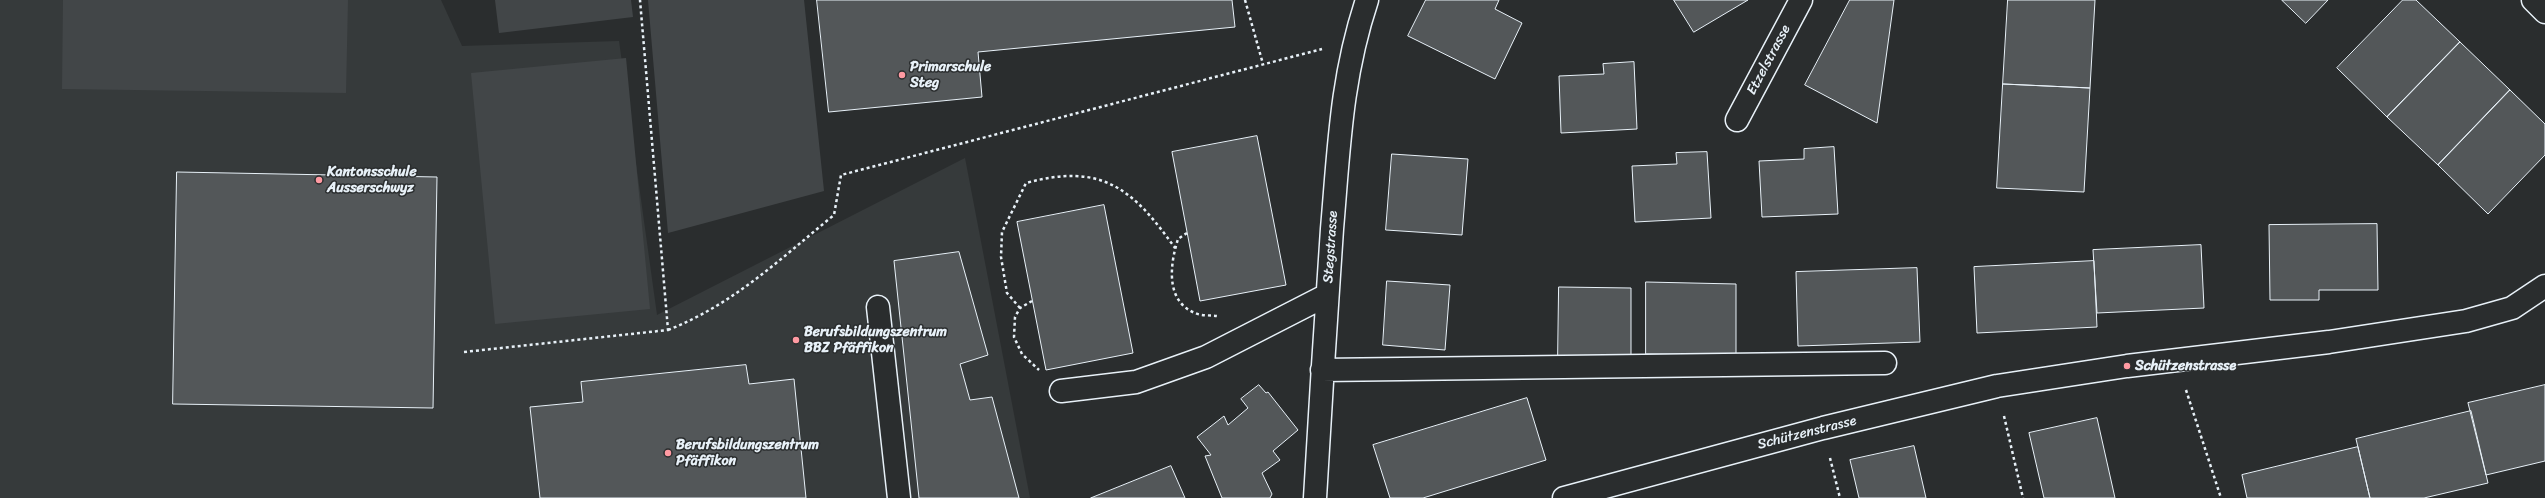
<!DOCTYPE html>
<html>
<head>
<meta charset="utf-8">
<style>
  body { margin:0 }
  canvas { display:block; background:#2a2d2e }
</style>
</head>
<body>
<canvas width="2545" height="498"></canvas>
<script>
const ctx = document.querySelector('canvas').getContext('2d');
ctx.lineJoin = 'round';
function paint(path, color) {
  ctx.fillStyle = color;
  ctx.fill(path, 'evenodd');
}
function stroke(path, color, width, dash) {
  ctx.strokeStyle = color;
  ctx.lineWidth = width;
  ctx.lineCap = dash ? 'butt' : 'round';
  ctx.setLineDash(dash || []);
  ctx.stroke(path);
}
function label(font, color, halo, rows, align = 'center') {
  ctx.font = font + ' Sriracha,sans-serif';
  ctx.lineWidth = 3;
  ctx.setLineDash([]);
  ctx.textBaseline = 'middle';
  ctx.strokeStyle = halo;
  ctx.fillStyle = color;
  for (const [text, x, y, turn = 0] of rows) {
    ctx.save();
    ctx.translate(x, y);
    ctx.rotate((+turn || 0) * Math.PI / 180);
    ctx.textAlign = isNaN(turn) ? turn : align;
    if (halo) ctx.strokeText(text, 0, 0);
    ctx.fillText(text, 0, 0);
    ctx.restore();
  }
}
paint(new Path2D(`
  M0 0H441L462 46 619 41 657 315 965 158 1030 498H0Z`), '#363a3b');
paint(new Path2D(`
  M63 0H348L346 93 62 89Z
  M495 0H631L633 17 499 33Z
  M648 0H804L824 191 668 233Z
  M626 58 650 309 495 324 471 73Z`), '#424648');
const building = new Path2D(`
  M817 0H1232L1235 27 978 52 982 97 829 112Z
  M1426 0H1499L1495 9 1522 23 1495 79 1408 36Z
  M1674 0H1748L1694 32Z
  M1850 0H1894L1877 123 1805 85Z
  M2008 0H2095L2090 88 2003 84Z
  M2282 0H2328L2306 23Z
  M2403 0H2416L2460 42 2387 117 2337 68Z
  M2460 42 2510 90 2438 165 2387 117Z
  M1634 62 1637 129 1561 133 1559 76 1604 74 1603 64Z
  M2003 84 2090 88 2084 192 1997 188Z
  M2510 90 2545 124V155L2488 214 2438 165Z
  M1257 136 1286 285 1200 301 1172 152Z
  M1834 147 1838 214 1762 217 1759 161 1804 159V149Z
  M1707 152 1711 218 1635 222 1632 166 1677 164 1676 153Z
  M1392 154 1468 159 1462 235 1386 230Z
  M177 172 437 177 433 408 173 404Z
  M1104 205 1133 353 1046 370 1017 222Z
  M2377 224 2378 290H2319V300H2270L2269 225Z
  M2201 245 2204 308 2097 313 2093 250Z
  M959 252 988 355 960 364 970 400 992 397 1019 498H919L894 261Z
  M2094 261 2097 327 1977 333 1974 267Z
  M1917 268 1920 342 1798 346 1796 272Z
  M1387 281 1450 285 1445 350 1383 345Z
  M1646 282 1736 284V355L1646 354Z
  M1559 287 1631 288V359H1558Z
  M746 365 749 384 794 379 806 498H540L530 407 583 402 581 382Z
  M1259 385 1266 393 1268 392 1298 430 1273 451 1280 460 1262 473 1272 494 1270 498H1222L1205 456 1211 455 1197 437 1224 416 1228 425 1248 408 1241 399Z
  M2545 385V461L2486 475 2468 403Z
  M1527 398 1546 460 1423 498H1390L1373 445Z
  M2471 411 2488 483 2424 498H2370L2356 439Z
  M2097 418 2115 498H2044L2029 433Z
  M1914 446 1926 498H1859L1850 460Z
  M2358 447 2370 498H2247L2242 475Z
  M1171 466 1185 498H1091Z`);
paint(building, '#535759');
stroke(building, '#e8f1f8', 1);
const minor = new Path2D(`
  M2533 0 2545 12
  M1737 120 1801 0
  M878 307 899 498
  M1322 370 1885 363
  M1061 391 1136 382 1206 357 1327 295
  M1315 498C1320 408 1326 319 1332 229 1339 148 1341 78 1367 0
  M1564 498 1823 428 1997 386 2127 366 2329 342 2466 321 2512 308 2545 286`);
stroke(minor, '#e8f1f8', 25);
stroke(new Path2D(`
  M1245 0 1263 64
  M1187 233 1178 239C1170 264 1165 301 1195 313 1201 316 1210 315 1217 316
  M1032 301 1020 308 1015 317 1014 337 1022 354 1039 370
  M1020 308 1007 293 1001 257 1002 232 1026 183C1102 162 1133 189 1175 248
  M668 330C734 304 780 259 834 215L841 175 1322 49
  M464 352 668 330 640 0
  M2186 390 2221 498
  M2004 416 2023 498
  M1830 458 1840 498`), '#e8f1f8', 2.5, [3, 3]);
stroke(minor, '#2a2d2e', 22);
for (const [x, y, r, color] of [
  [902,75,4,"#ff9aa2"],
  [319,180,4,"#ff9aa2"],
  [796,340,4,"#ff9aa2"],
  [2127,366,4,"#ff9aa2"],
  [668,453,4,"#ff9aa2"]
]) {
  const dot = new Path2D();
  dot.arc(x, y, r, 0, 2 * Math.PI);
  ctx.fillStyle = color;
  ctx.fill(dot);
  stroke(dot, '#2a2d2e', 1.5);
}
label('14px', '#e8f1f8', '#2a2d2e', [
  ["Etzelstrasse",1769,60,-62],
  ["Stegstrasse",1331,247,-86],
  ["Schützenstrasse",1807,433,-14]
]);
label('bold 14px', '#e8f1f8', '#2a2d2e', [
  ["Primarschule",910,67],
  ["Steg",910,83],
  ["Kantonsschule",327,172],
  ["Ausserschwyz",327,188],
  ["Berufsbildungszentrum",804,332],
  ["BBZ Pfäffikon",804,348],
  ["Schützenstrasse",2135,366],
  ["Berufsbildungszentrum",676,445],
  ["Pfäffikon",676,461]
], 'left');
</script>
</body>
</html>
